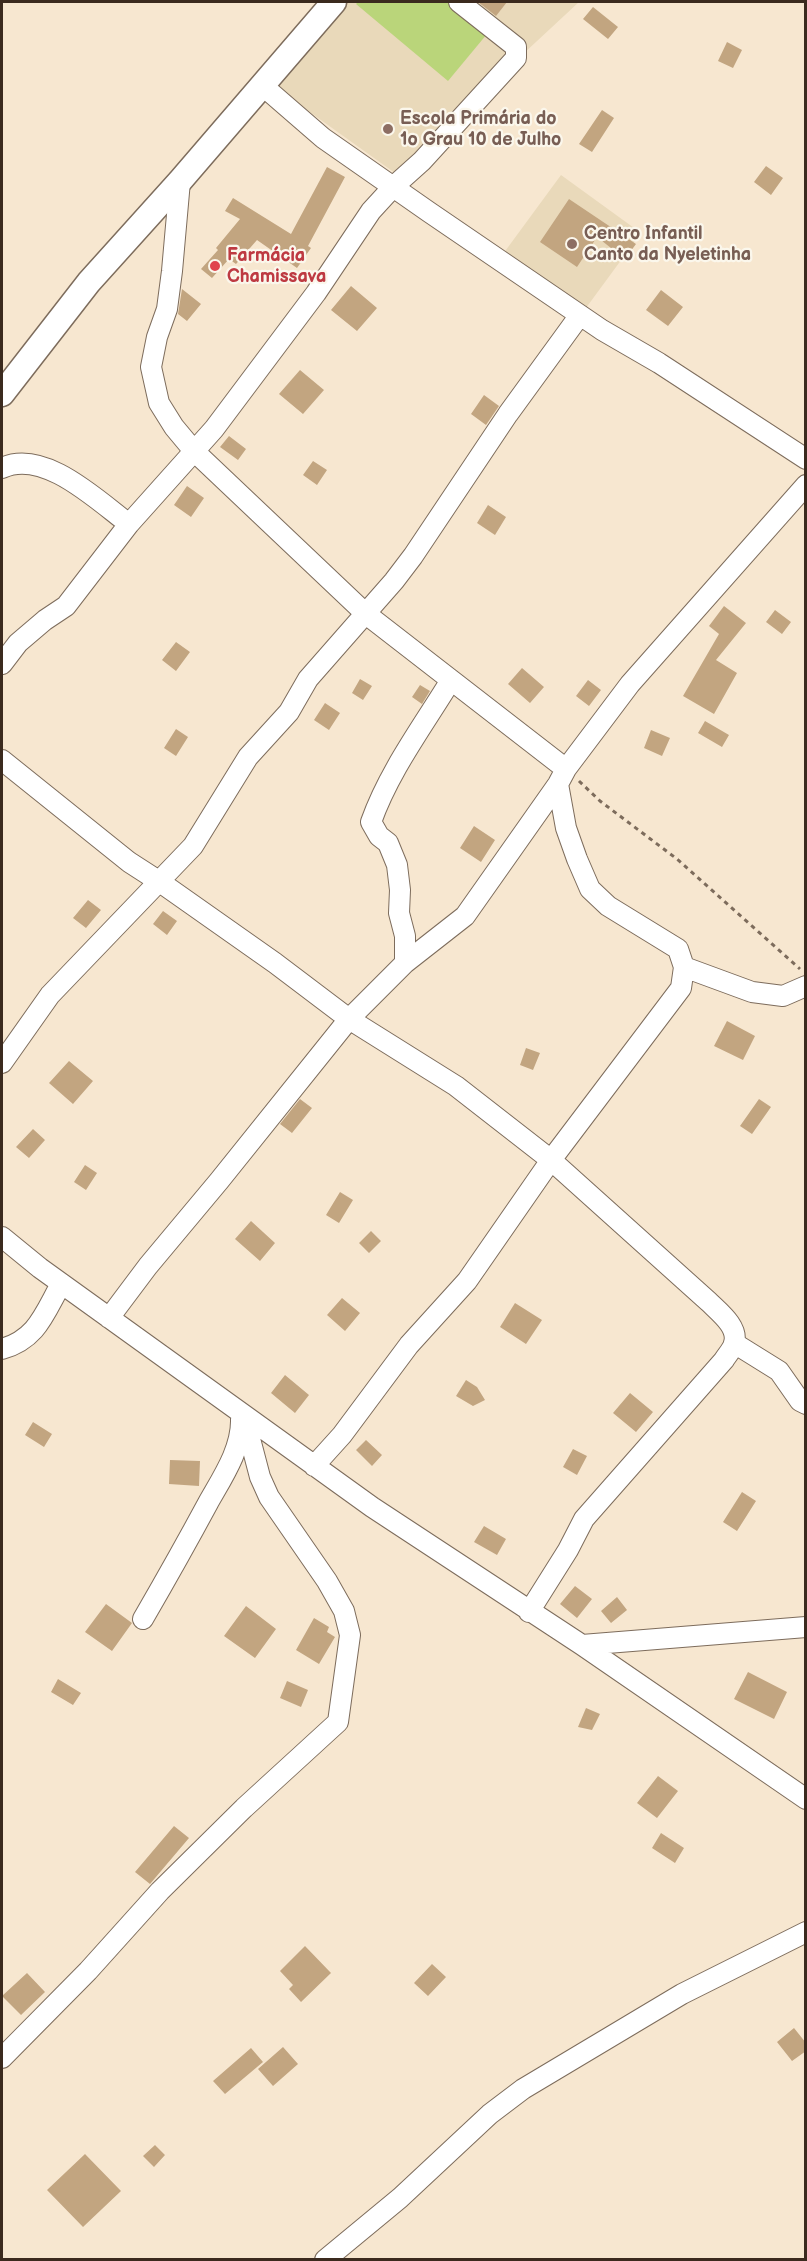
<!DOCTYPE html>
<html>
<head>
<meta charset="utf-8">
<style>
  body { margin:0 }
  #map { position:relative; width:807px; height:2261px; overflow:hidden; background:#f7e7d0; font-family:"Balsamiq Sans",sans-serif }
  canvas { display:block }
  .frame { position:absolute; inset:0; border:3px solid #3b2a1e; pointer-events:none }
</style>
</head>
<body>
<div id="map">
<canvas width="807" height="2261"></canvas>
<div class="frame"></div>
</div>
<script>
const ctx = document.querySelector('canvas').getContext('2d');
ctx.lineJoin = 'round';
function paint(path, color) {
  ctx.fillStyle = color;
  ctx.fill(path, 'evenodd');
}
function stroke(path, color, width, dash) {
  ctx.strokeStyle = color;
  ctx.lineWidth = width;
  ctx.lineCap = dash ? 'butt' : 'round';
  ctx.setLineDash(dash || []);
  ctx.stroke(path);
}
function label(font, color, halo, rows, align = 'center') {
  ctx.font = font + ' "Balsamiq Sans",sans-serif';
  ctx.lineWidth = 4.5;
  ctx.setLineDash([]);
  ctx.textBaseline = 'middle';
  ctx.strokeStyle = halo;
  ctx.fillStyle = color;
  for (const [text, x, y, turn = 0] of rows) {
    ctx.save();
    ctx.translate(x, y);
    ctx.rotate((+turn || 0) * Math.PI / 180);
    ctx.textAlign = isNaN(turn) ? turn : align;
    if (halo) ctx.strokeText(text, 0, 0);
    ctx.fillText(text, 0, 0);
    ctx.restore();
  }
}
paint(new Path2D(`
  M346 2H579L395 173 272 85Z
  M561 175 641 233 583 312 503 254Z`), '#e9d9ba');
paint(new Path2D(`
  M358 2H449L487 34 448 81 356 4Z`), '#bad57a');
paint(new Path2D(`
  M478 2H507L496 16Z
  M593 7 618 27 608 39 583 19Z
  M727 42 742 50 733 68 718 61Z
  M602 110 614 118 592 152 579 144Z
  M766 166 783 178 771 195 754 182Z
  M327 167 345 177 308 246 311 248 297 268 257 240 236 264 229 259 212 278 201 269 218 250 216 248 240 219 225 211 233 198 291 234Z
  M569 199 636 244 625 259 597 237 577 267 540 242Z
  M351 286 377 308 357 331 331 310Z
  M182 289 201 304 187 321 178 314Z
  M661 290 683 307 668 326 646 310Z
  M300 370 324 390 303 414 279 394Z
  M484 395 499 406 486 425 471 414Z
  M229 436 246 449 238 460 220 447Z
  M313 461 327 470 317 485 303 475Z
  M187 486 204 498 191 517 174 505Z
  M488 505 506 517 495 535 477 523Z
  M724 606 746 623 716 660 737 673 714 714 683 696 719 634 709 626Z
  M775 610 791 622 782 634 766 622Z
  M176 642 190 652 176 671 162 660Z
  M522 668 544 687 530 703 508 684Z
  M360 679 372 686 363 700 352 693Z
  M588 680 601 690 589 706 576 696Z
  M420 685 430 691 422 704 412 697Z
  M325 703 340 713 329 730 314 720Z
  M705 721 729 735 722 747 698 733Z
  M176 729 188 737 176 756 164 748Z
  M651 730 670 738 662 756 644 748Z
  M474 826 495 840 481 862 460 848Z
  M88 900 101 910 86 928 73 918Z
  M163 911 177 921 167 935 153 924Z
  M727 1021 755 1036 743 1060 714 1046Z
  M526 1048 540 1053 533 1070 520 1065Z
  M69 1061 93 1081 73 1104 49 1083Z
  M300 1099 312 1108 292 1133 280 1124Z
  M759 1099 771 1107 752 1134 740 1126Z
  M33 1129 45 1140 29 1158 16 1147Z
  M85 1165 97 1173 86 1190 74 1182Z
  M340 1192 353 1200 339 1223 326 1215Z
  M251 1221 275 1243 260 1261 235 1239Z
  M371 1231 381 1241 369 1253 359 1243Z
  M342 1298 360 1313 345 1331 327 1315Z
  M515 1303 542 1320 526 1344 500 1327Z
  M285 1375 309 1395 295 1413 271 1393Z
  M466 1380 477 1387 485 1400 473 1406 456 1396Z
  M630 1393 653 1412 636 1432 613 1413Z
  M33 1422 52 1434 44 1447 25 1435Z
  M366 1440 382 1455 372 1466 356 1450Z
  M573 1449 587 1456 577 1475 563 1467Z
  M170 1460 200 1461 199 1486 169 1484Z
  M742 1492 756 1501 737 1531 723 1522Z
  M484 1526 506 1539 497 1555 474 1542Z
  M575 1586 592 1599 577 1618 560 1604Z
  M617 1597 627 1610 611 1623 601 1611Z
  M106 1604 132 1623 112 1651 85 1632Z
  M246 1606 276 1629 255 1658 224 1636Z
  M314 1618 329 1627 327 1632 335 1637 319 1664 296 1650Z
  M748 1672 787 1692 774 1719 734 1699Z
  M58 1679 81 1693 73 1705 51 1692Z
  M287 1681 308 1690 301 1707 280 1698Z
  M586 1708 600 1714 592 1730 578 1727Z
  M658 1776 678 1791 657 1818 637 1803Z
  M174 1826 189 1838 150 1884 135 1872Z
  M661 1833 684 1848 675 1863 652 1848Z
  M305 1946 331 1973 301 2002 289 1989 293 1985 280 1971Z
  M432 1964 446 1977 428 1996 414 1983Z
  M27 1973 45 1992 21 2015 2 1996Z
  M794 2028 806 2043V2051L792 2061 777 2042Z
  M283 2047 298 2064 273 2086 258 2069Z
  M251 2048 263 2062 225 2094 213 2081Z
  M155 2145 165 2155 154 2167 143 2156Z
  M85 2154 121 2191 83 2227 47 2190Z`), '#c2a580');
const minor = new Path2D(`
  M263 86 323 138 429 212 602 330 659 363 806 459
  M180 181 172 271 167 309 157 337 151 367 159 403 174 427 194 451 366 614 566 769
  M2 468C44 448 98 501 129 524
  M2 664 18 643 45 620 66 606 129 524 214 429 316 293 371 211 393 187 422 161 516 58V47L459 2
  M2 760 129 862 160 882 275 963 349 1019 456 1086 551 1160 709 1302C719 1312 739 1327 734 1343 733 1349 727 1355 724 1360L584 1519 568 1550 529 1612
  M405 963V936L399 913 400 890 397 865 388 843 379 836 371 822C389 771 423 726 451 680
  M684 967 752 992 783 996 806 986
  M2 1063 50 995 193 846 248 757 289 712 308 679 394 581 413 556 508 414 580 315
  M2 1237 40 1268 372 1507 582 1645 806 1799
  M109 1318 148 1266 219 1181 349 1019 405 963 465 916 558 784 566 769 630 684 806 485
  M734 1343 779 1371 800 1401 806 1404
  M2 1349C37 1339 44 1314 61 1284
  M314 1466 342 1435 409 1345 467 1281 551 1160 681 988 684 967 678 949 608 906 590 889 577 859 566 828 558 784
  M143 1619C165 1581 187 1542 208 1503 222 1478 242 1449 241 1419
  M582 1645 806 1627
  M2 2058 88 1971 160 1891 244 1808 338 1722 350 1635 344 1611 327 1581 269 1497 260 1477 249 1435 242 1429
  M325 2260 400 2198 490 2114 523 2089 682 1994 806 1932`);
const tertiary = new Path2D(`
  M2 394 89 282 180 181 334 2`);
stroke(minor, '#7d6c5c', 22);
stroke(tertiary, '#7d6c5c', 27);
stroke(new Path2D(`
  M579 781 600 801 677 859 800 969`), '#7d6c5c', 3, [4.5, 4.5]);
stroke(minor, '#fff', 20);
stroke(tertiary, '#fff', 24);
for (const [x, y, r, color] of [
  [388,129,6,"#8d6e63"],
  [572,244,6,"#8d6e63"],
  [215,266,6,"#e0444e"]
]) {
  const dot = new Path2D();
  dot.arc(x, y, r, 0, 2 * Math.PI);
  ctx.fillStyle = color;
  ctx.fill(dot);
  stroke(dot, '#fbf7ec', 2);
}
label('bold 18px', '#785e54', '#fbf7ec', [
  ["Escola Primária do",400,119],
  ["1o Grau 10 de Julho",400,140],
  ["Centro Infantil",584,234],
  ["Canto da Nyeletinha",584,255]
], 'left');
label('bold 18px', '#be3a42', '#fbf7ec', [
  ["Farmácia",227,256],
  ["Chamissava",227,277]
], 'left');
</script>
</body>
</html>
